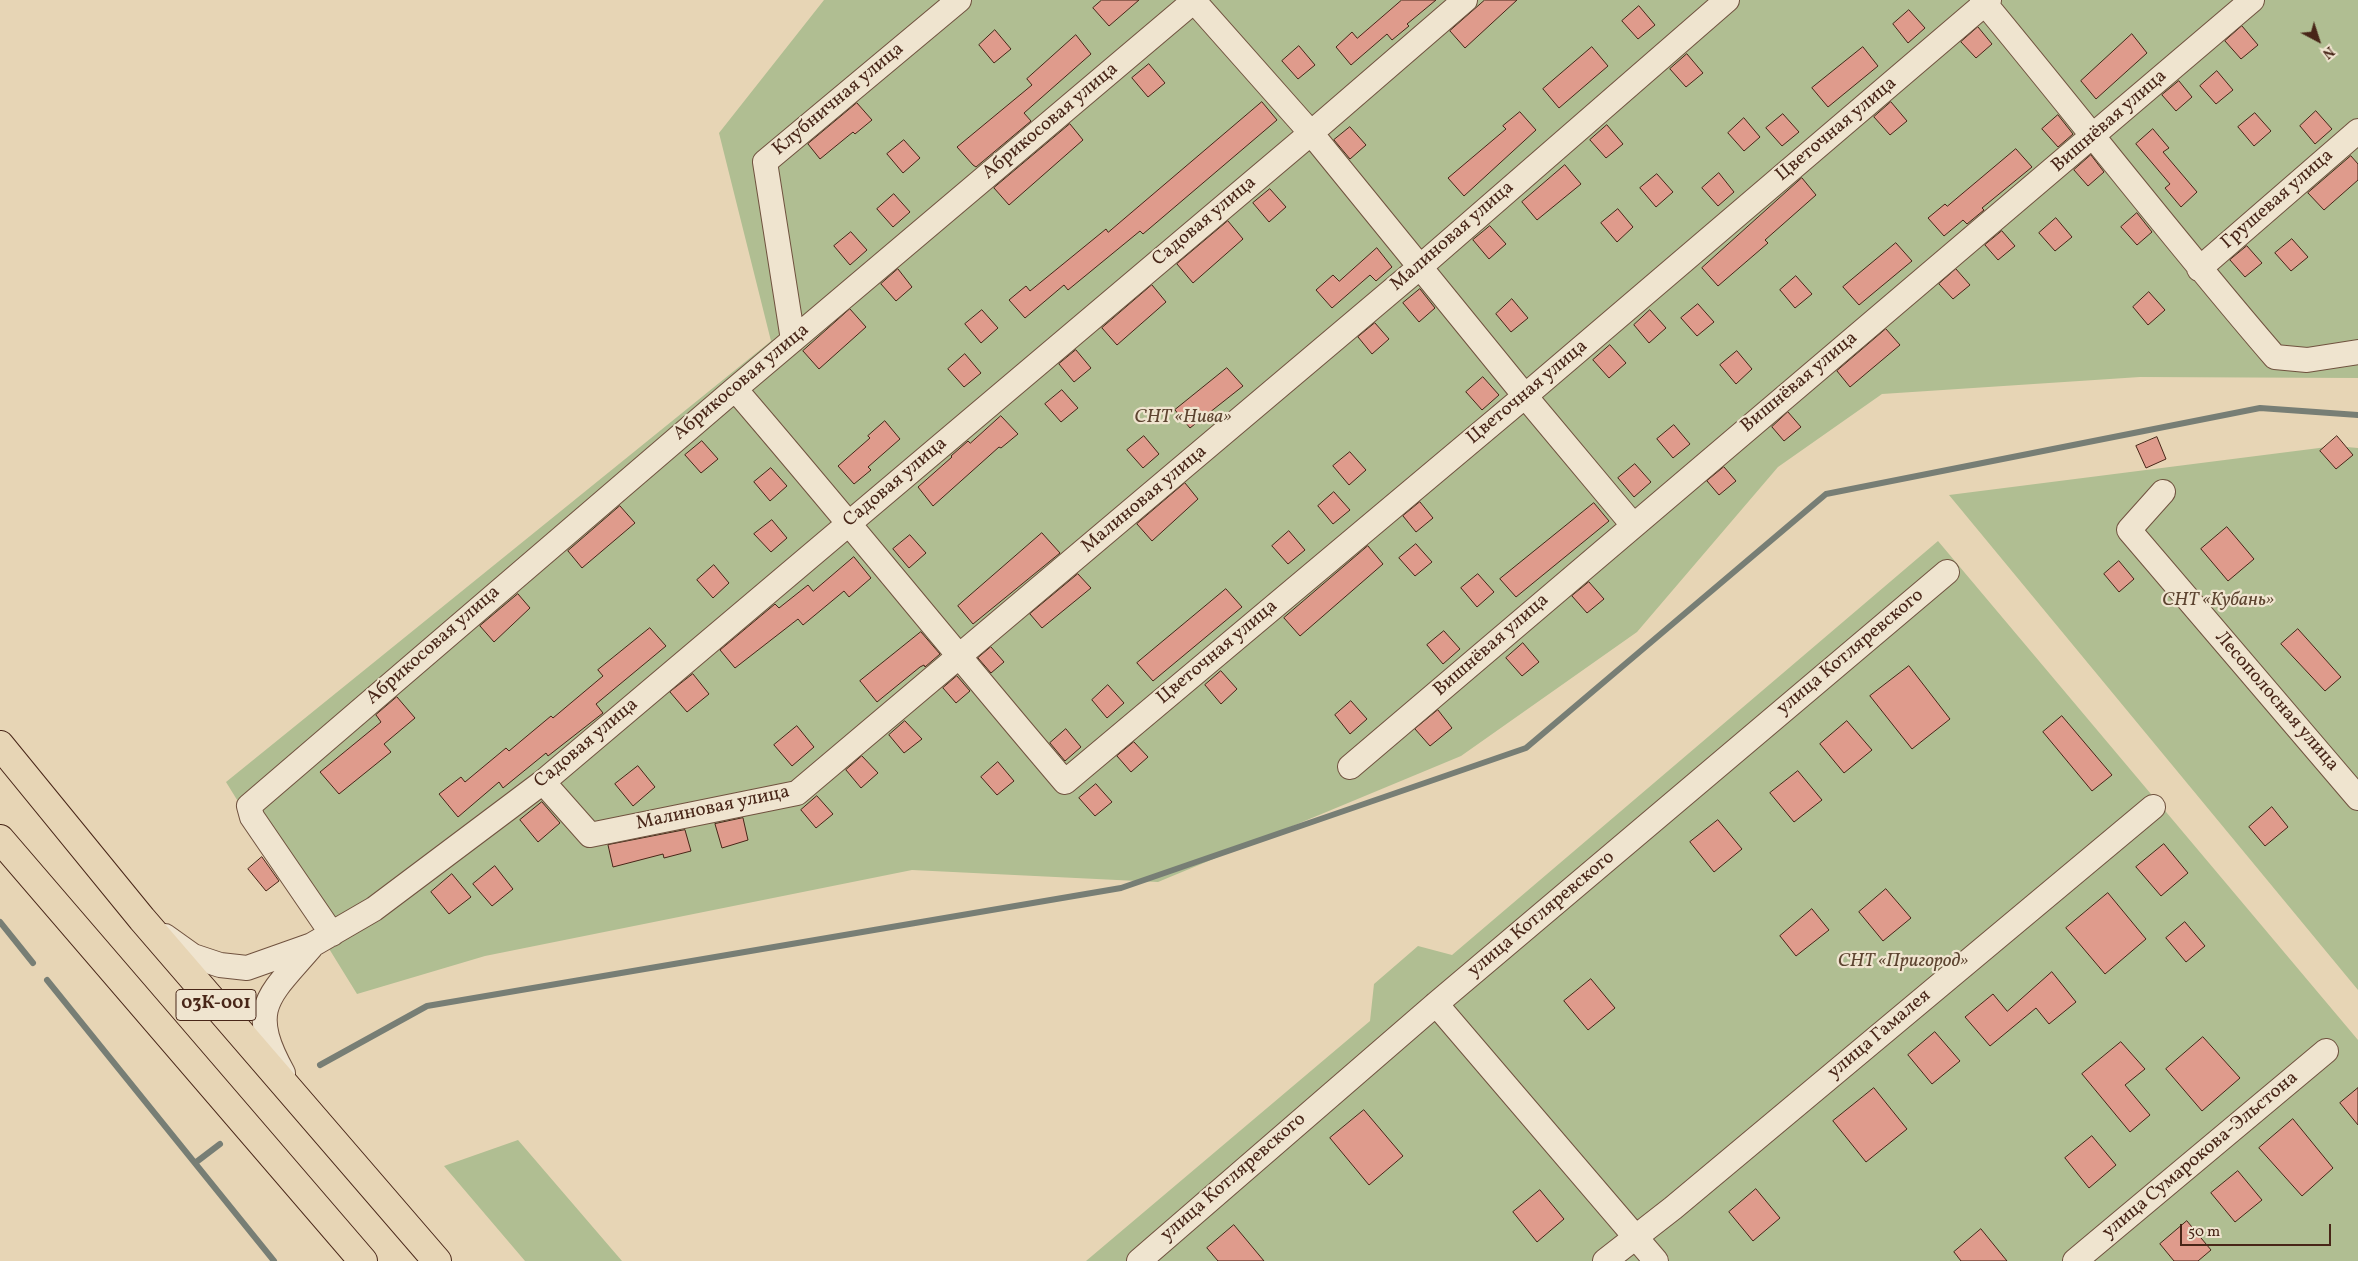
<!DOCTYPE html>
<html>
<head>
<meta charset="utf-8">
<style>
  body { margin:0 }
  #map { position:relative; width:2358px; height:1261px; overflow:hidden; background:#e7d5b5; font-family:Vollkorn,serif }
  canvas { display:block }
  .north { position:absolute; left:2293px; top:15px; width:50px; height:50px; -webkit-text-stroke:4px #efe4cf; paint-order:stroke; rotate:140deg; font-size:14px; font-weight:700; line-height:20px; text-align:center; color:#482618 }
  .north::after { content:''; display:block; margin:auto; width:18px; height:22px; background:#482618; clip-path:polygon(50% 0,100% 100%,50% 72%,0 100%) }
  .scale { position:absolute; left:2180px; top:1224px; width:151px; height:22px; box-sizing:border-box; border:2px solid #482618; border-top:0; padding-left:6px; font-size:15px; line-height:18px; white-space:nowrap; color:#482618; -webkit-text-stroke:4px #efe4cf; paint-order:stroke }
</style>
</head>
<body>
<div id="map">
<canvas width="2358" height="1261"></canvas>
<div class="north">N</div>
<div class="scale">50 m</div>
</div>
<script>
const ctx = document.querySelector('canvas').getContext('2d');
ctx.lineJoin = 'round';
function paint(path, color) {
  ctx.fillStyle = color;
  ctx.fill(path, 'evenodd');
}
function stroke(path, color, width, dash) {
  ctx.strokeStyle = color;
  ctx.lineWidth = width;
  ctx.lineCap = dash ? 'butt' : 'round';
  ctx.setLineDash(dash || []);
  ctx.stroke(path);
}
function label(font, color, halo, rows, align = 'center') {
  ctx.font = font + ' Vollkorn,serif';
  ctx.lineWidth = 4.5;
  ctx.setLineDash([]);
  ctx.textBaseline = 'middle';
  ctx.strokeStyle = halo;
  ctx.fillStyle = color;
  for (const [text, x, y, turn = 0] of rows) {
    ctx.save();
    ctx.translate(x, y);
    ctx.rotate((+turn || 0) * Math.PI / 180);
    ctx.textAlign = isNaN(turn) ? turn : align;
    if (halo) ctx.strokeText(text, 0, 0);
    ctx.fillText(text, 0, 0);
    ctx.restore();
  }
}
paint(new Path2D(`
  M824 0H2358V378L2140 377 1882 394 1778 467 1637 632 1461 756 1158 882 912 870 485 956 357 994 226 782 771 341 719 133Z
  M2335 446 2358 448V990L1949 495Z
  M1938 541 2358 1040V1261H1086L1370 1021 1374 984 1418 946 1452 955Z
  M518 1140 622 1261H525L444 1166Z`), '#b0be92');
stroke(new Path2D(`
  M0 922 33 963
  M47 980 274 1261
  M320 1065 427 1006 1121 888 1526 748 1826 494 2260 408 2358 415
  M195 1163 220 1144`), '#777e75', 6);
const building = new Path2D(`
  M1102 0H1139L1109 26 1093 8Z
  M1402 0H1436L1407 24 1409 26 1392 40 1387 34 1351 65 1336 47 1352 32 1357 38Z
  M1485 0H1517L1465 48 1450 31Z
  M1639 6 1655 25 1638 39 1622 21Z
  M1909 10 1925 28 1908 43 1893 24Z
  M2242 26 2258 45 2241 59 2225 41Z
  M1978 27 1992 44 1976 58 1961 42Z
  M995 30 1011 49 994 63 979 45Z
  M2132 34 2147 53 2096 99 2081 81Z
  M1076 35 1091 54 1024 113 1031 121 976 167 973 165 957 147 1032 85 1027 79Z
  M1299 46 1315 65 1298 79 1282 61Z
  M1592 47 1608 66 1559 108 1543 89Z
  M1863 47 1878 66 1828 107 1812 88Z
  M1687 54 1703 73 1686 87 1670 69Z
  M1149 64 1165 83 1148 97 1132 78Z
  M2217 71 2233 90 2216 104 2200 86Z
  M2179 81 2192 97 2176 111 2162 95Z
  M1262 102 1277 120 1143 234 1140 231 1068 290 1064 285 1025 318 1009 300 1026 286 1030 291 1106 229 1108 232Z
  M1891 102 1907 121 1890 135 1874 117Z
  M857 103 872 120 855 134 853 132 820 159 808 144Z
  M2316 111 2332 129 2315 144 2300 126Z
  M1520 112 1536 130 1464 196 1448 178 1506 129 1503 126Z
  M2255 113 2271 131 2254 146 2238 127Z
  M1783 114 1799 132 1782 146 1766 128Z
  M2058 115 2073 134 2058 147 2042 129Z
  M1744 118 1760 137 1744 151 1728 133Z
  M1070 124 1083 140 1009 205 994 188Z
  M1607 125 1623 144 1606 158 1590 140Z
  M1350 127 1366 145 1350 159 1334 140Z
  M2153 129 2169 148 2163 152 2197 192 2181 207 2165 188 2170 184 2136 144Z
  M904 140 920 158 903 173 887 154Z
  M2016 149 2032 167 1982 208 1984 210 1967 224 1963 220 1944 236 1928 218 1945 204 1947 206Z
  M2091 155 2104 172 2088 186 2074 170Z
  M2351 156 2358 164V180L2324 210 2308 193Z
  M1565 165 1581 184 1537 220 1522 202Z
  M1719 173 1734 192 1718 206 1702 188Z
  M1657 174 1673 192 1656 207 1640 188Z
  M1802 178 1816 195 1765 240 1768 243 1718 286 1702 268Z
  M1270 189 1286 207 1269 222 1253 203Z
  M894 194 910 212 893 227 877 209Z
  M1618 209 1633 227 1617 242 1601 223Z
  M2137 213 2152 232 2137 245 2121 227Z
  M2056 218 2072 237 2055 251 2039 233Z
  M1228 221 1243 239 1193 283 1177 264Z
  M1490 226 1506 244 1489 259 1473 240Z
  M2002 231 2015 246 1998 260 1985 245Z
  M851 232 867 250 850 265 834 246Z
  M2292 239 2308 257 2291 271 2275 253Z
  M1896 243 1912 261 1859 305 1843 287Z
  M2247 246 2262 263 2245 277 2230 260Z
  M1377 248 1392 267 1376 281 1370 275 1332 308 1316 290 1333 275 1339 281Z
  M898 269 912 287 896 301 881 284Z
  M1956 269 1970 285 1953 299 1939 284Z
  M1796 276 1812 294 1795 308 1780 290Z
  M1152 285 1166 302 1117 345 1102 328Z
  M1420 289 1435 308 1419 322 1403 303Z
  M2149 292 2165 310 2148 325 2133 307Z
  M1512 299 1528 318 1511 332 1496 314Z
  M1698 304 1714 322 1697 336 1681 318Z
  M850 309 866 327 819 369 803 351Z
  M982 310 998 328 981 343 965 324Z
  M1650 310 1666 328 1649 343 1634 325Z
  M1375 323 1389 339 1372 354 1358 337Z
  M1886 329 1900 345 1850 387 1837 371Z
  M1610 345 1626 363 1609 378 1593 360Z
  M1076 350 1091 368 1074 382 1059 364Z
  M1737 351 1752 369 1736 384 1720 365Z
  M965 354 981 373 964 387 948 369Z
  M1227 368 1243 386 1190 428 1175 410Z
  M1483 377 1499 395 1482 410 1466 392Z
  M1062 390 1078 408 1061 422 1045 404Z
  M1788 412 1801 427 1784 441 1772 427Z
  M1001 416 1018 434 1001 448 999 447 933 506 918 487 952 457 951 456 968 441 970 443Z
  M885 421 900 439 868 467 871 470 854 484 838 466 870 438 868 436Z
  M1674 425 1690 444 1673 458 1657 439Z
  M1144 436 1159 454 1143 468 1127 450Z
  M2337 436 2353 455 2336 469 2320 451Z
  M2157 437 2166 459 2146 468 2136 446Z
  M702 441 718 459 701 473 685 455Z
  M1350 452 1366 470 1349 485 1333 466Z
  M1635 464 1651 482 1634 497 1618 478Z
  M1724 467 1736 481 1719 495 1707 481Z
  M771 468 787 486 770 501 754 482Z
  M1185 483 1198 499 1152 541 1137 524Z
  M1334 492 1350 510 1333 524 1318 506Z
  M1420 502 1433 518 1416 532 1403 516Z
  M1594 503 1609 521 1516 597 1500 579Z
  M620 506 635 523 582 568 568 551Z
  M772 520 787 538 771 552 754 534Z
  M2227 527 2254 559 2228 581 2201 549Z
  M1289 531 1305 550 1288 564 1272 546Z
  M1042 533 1060 553 973 624 958 606Z
  M910 535 926 553 909 568 893 549Z
  M1416 544 1432 562 1415 576 1399 558Z
  M1368 546 1383 564 1300 636 1284 618Z
  M854 557 871 578 849 597 844 591 803 625 798 619 735 668 720 650 775 604 779 608 808 585 813 591Z
  M2119 561 2134 579 2119 592 2104 574Z
  M714 565 729 583 713 598 697 580Z
  M1078 574 1091 588 1042 628 1030 614Z
  M1478 574 1494 592 1477 607 1461 588Z
  M1589 582 1604 599 1587 613 1572 596Z
  M1226 589 1242 607 1153 681 1137 663Z
  M518 594 530 608 494 642 480 626Z
  M650 628 666 646 596 704 603 713 548 756 546 753 503 788 499 782 458 817 439 794 461 777 465 782 506 748 509 751 551 716 553 718 603 676 598 670Z
  M2298 629 2341 677 2325 691 2281 644Z
  M1444 631 1460 649 1443 664 1427 645Z
  M921 632 940 654 925 667 924 665 920 667 877 702 860 681Z
  M1523 643 1539 662 1522 676 1506 658Z
  M991 647 1004 662 991 673 978 658Z
  M1909 666 1950 719 1912 749 1870 696Z
  M1221 671 1237 689 1221 704 1205 685Z
  M693 674 709 694 687 712 670 692Z
  M957 676 970 691 956 703 943 688Z
  M1108 685 1124 703 1107 718 1092 700Z
  M397 697 415 718 384 744 391 752 339 794 320 772 381 722 376 715Z
  M1351 701 1367 719 1350 734 1335 715Z
  M1438 710 1452 728 1430 746 1415 729Z
  M2062 716 2112 775 2092 791 2043 732Z
  M905 721 922 739 904 753 889 735Z
  M1847 721 1872 750 1844 773 1820 744Z
  M797 726 814 747 792 766 774 745Z
  M1066 729 1081 747 1065 761 1050 743Z
  M1134 742 1148 757 1131 772 1117 756Z
  M862 756 878 773 861 788 846 770Z
  M998 762 1014 781 997 795 981 777Z
  M638 766 655 787 633 806 615 784Z
  M1798 771 1822 800 1794 822 1770 793Z
  M1096 784 1112 802 1095 816 1079 798Z
  M817 796 833 814 816 828 801 810Z
  M542 802 560 823 538 842 520 820Z
  M2272 807 2288 827 2265 846 2249 827Z
  M743 818 748 840 722 848 715 824Z
  M1718 820 1742 849 1714 872 1690 842Z
  M685 830 691 851 664 858 663 854 613 867 608 845Z
  M2164 844 2188 873 2161 896 2136 867Z
  M262 857 279 881 266 891 248 869Z
  M495 866 513 889 492 906 473 884Z
  M452 874 471 897 449 914 431 892Z
  M1886 889 1911 918 1883 941 1859 912Z
  M2108 893 2146 939 2105 974 2066 928Z
  M1812 909 1829 930 1796 956 1780 936Z
  M2185 922 2205 946 2186 962 2166 938Z
  M2052 972 2076 1002 2049 1024 2036 1008 1990 1046 1965 1017 1993 994 2007 1011Z
  M1591 979 1615 1008 1588 1030 1564 1001Z
  M1935 1032 1960 1061 1932 1084 1908 1055Z
  M2203 1037 2240 1078 2202 1111 2166 1069Z
  M2121 1042 2145 1069 2125 1085 2150 1115 2130 1132 2082 1074Z
  M1874 1088 1907 1129 1866 1162 1833 1121Z
  M2358 1088V1125L2340 1103Z
  M1364 1110 1403 1156 1369 1185 1330 1138Z
  M2293 1119 2333 1168 2302 1196 2259 1148Z
  M2092 1136 2116 1165 2089 1188 2065 1158Z
  M2238 1171 2262 1200 2235 1222 2211 1193Z
  M1756 1189 1780 1218 1753 1241 1729 1212Z
  M1540 1190 1564 1219 1537 1242 1513 1212Z
  M2187 1221 2211 1250 2198 1261H2174L2160 1244Z
  M1234 1225 1264 1261H1218L1207 1248Z
  M1981 1229 2007 1261H1961L1954 1252Z`);
paint(building, '#df9b8c');
stroke(building, '#482618', 1);
const street = new Path2D(`
  M1982 0C2080 118 2174 240 2275 357L2307 360 2358 352
  M1194 1 1311 133 1525 396 1633 525
  M2199 269 2358 131
  M793 340 765 162 959 0
  M735 389C847 519 954 652 1065 782L1525 396 1989 0
  M2163 492 2129 530 2358 798
  M1350 767 2252 0
  M543 782 590 835 797 793 1420 267 1727 0
  M332 934 252 817 249 806 735 389 1195 0
  M165 936 193 956 220 965 247 968 312 945 374 909 543 782 1311 133 1465 0
  M1436 1004 1656 1261
  M283 1073C247 1008 268 997 311 947
  M1139 1261 1436 1004 1947 572
  M1605 1261 1673 1208 2153 807
  M2075 1261 2326 1051`);
const primary = new Path2D(`
  M0 745 142 919 437 1261
  M0 839 363 1261`);
stroke(street, '#70523f', 26);
stroke(primary, '#482618', 30);
stroke(street, '#efe4cf', 24);
stroke(primary, '#e7d5b5', 28);
for (const [x, y, w] of [
  [216,1005,80]
]) {
  const box = new Path2D();
  box.roundRect(x - w / 2, y - 15.5, w, 31, 4);
  ctx.fillStyle = '#efe4cf';
  ctx.fill(box);
  stroke(box, '#482618', 1);
}
label('bold 18px', '#482618', null, [
  ["03К-001",216,1005]
]);
label('19px', '#482618', '#efe4cf', [
  ["Клубничная улица",839,100,-40],
  ["Абрикосовая улица",1051,122,-40],
  ["Вишнёвая улица",2110,122,-41],
  ["Цветочная улица",1837,130,-40],
  ["Грушевая улица",2278,200,-41],
  ["Садовая улица",1205,222,-40],
  ["Малиновая улица",1453,237,-41],
  ["Абрикосовая улица",742,383,-40],
  ["Вишнёвая улица",1800,383,-40],
  ["Цветочная улица",1528,393,-40],
  ["Садовая улица",896,483,-40],
  ["Малиновая улица",1145,500,-40],
  ["Абрикосовая улица",434,646,-41],
  ["Вишнёвая улица",1492,646,-41],
  ["Цветочная улица",1218,653,-40],
  ["улица Котляревского",1851,653,-40],
  ["Лесополосная улица",2276,702,49],
  ["Садовая улица",587,744,-40],
  ["Малиновая улица",713,809,-12],
  ["улица Котляревского",1542,915,-40],
  ["улица Гамалея",1880,1035,-40],
  ["улица Сумарокова-Эльстона",2201,1156,-40],
  ["улица Котляревского",1234,1178,-41]
]);
label('italic 19px', '#5d4430', '#efe4cf', [
  ["СНТ «Нива»",1183,419],
  ["СНТ «Кубань»",2218,602],
  ["СНТ «Пригород»",1903,963]
]);
</script>
</body>
</html>
